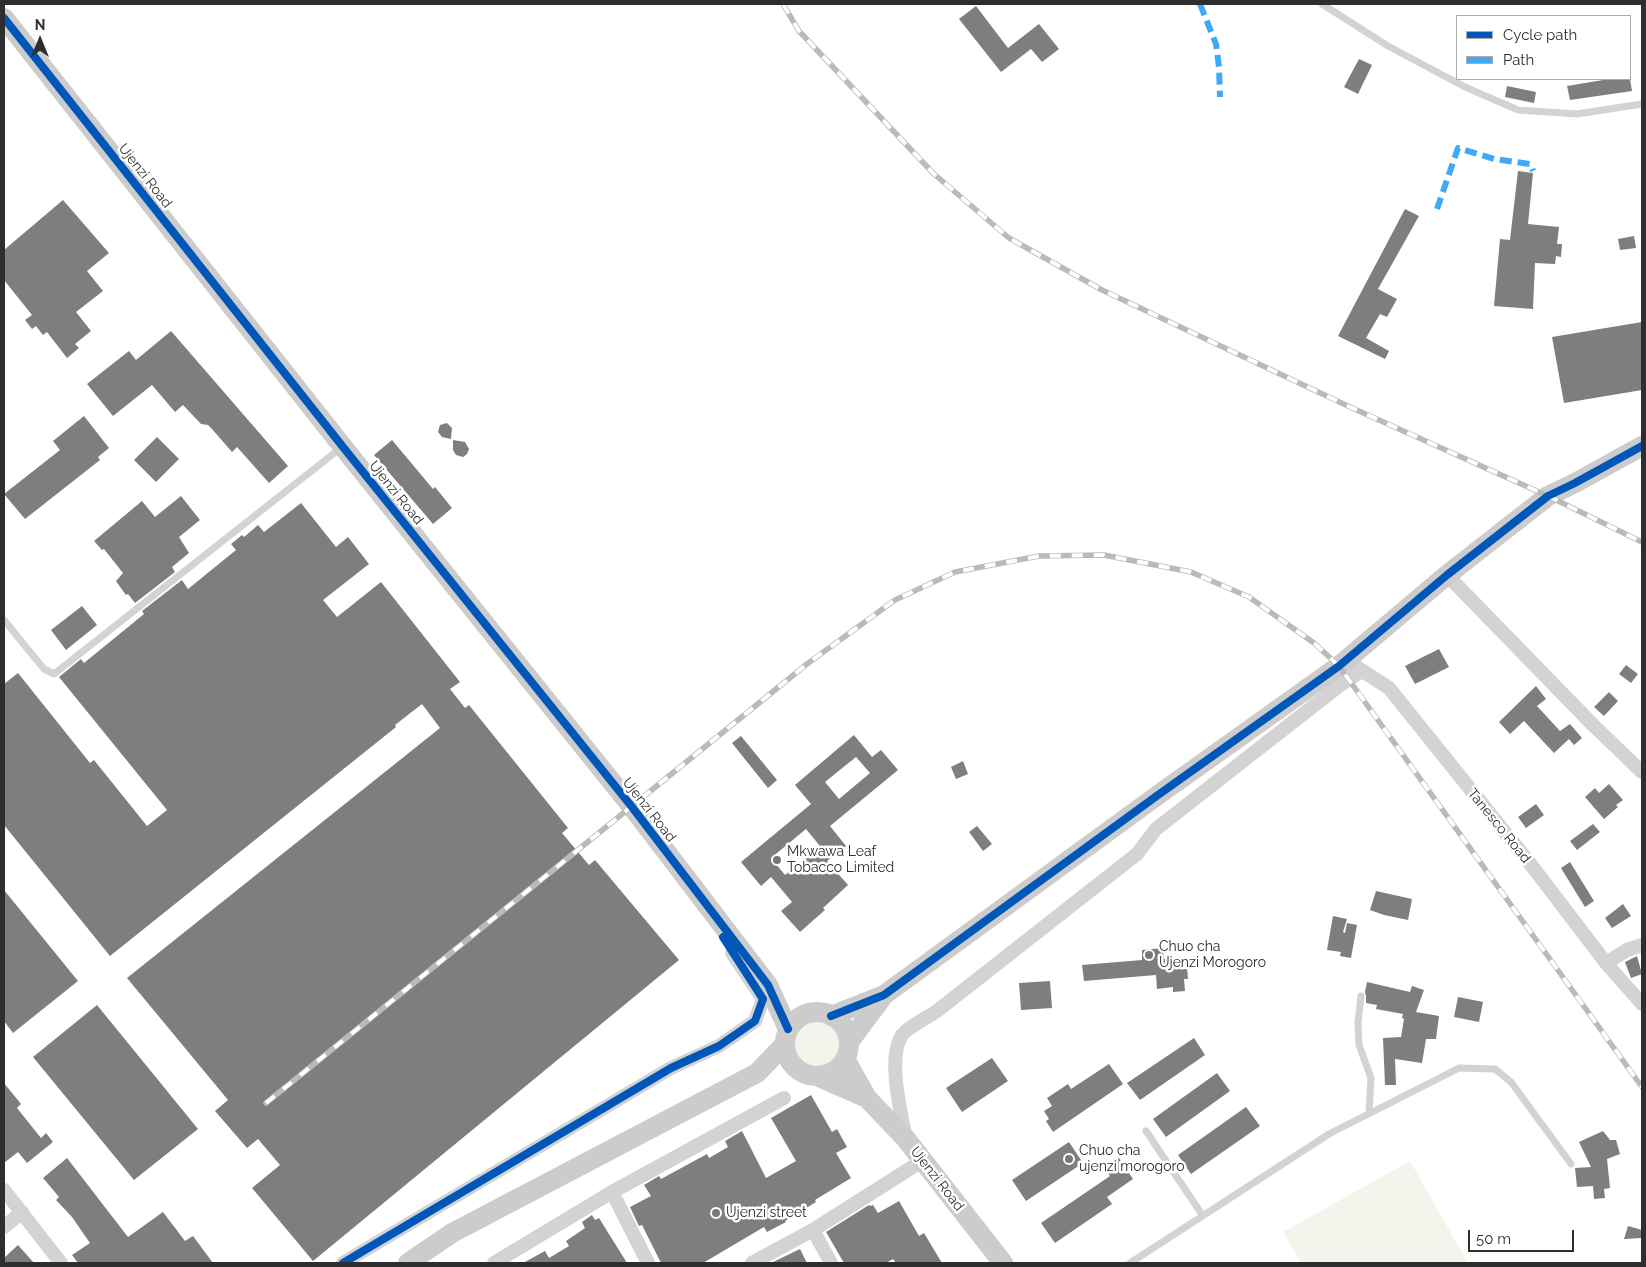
<!DOCTYPE html>
<html>
<head>
<meta charset="utf-8">
<style>
  body { margin:0 }
  #map { position:relative; width:1646px; height:1267px; overflow:hidden; background:#fff; font-family:Raleway,sans-serif }
  canvas { display:block }
  .frame { position:absolute; inset:0; border:5px solid #2e2e2e; pointer-events:none }
  .legend { position:absolute; left:1456px; top:15px; width:175px; height:65px; box-sizing:border-box; background:#fff; border:1px solid #ababab; margin:0; padding:6px 9px; list-style:none; font-size:15px; color:#2e2e2e }
  .legend li { display:flex; align-items:center; gap:10px; height:25px }
  .legend b { width:25px; border:1px solid #ababab }
  .north { position:absolute; left:15px; top:15px; width:50px; height:50px; -webkit-text-stroke:4px #fff; paint-order:stroke; rotate:0deg; font-size:14px; font-weight:700; line-height:20px; text-align:center; color:#2e2e2e }
  .north::after { content:''; display:block; margin:auto; width:18px; height:22px; background:#2e2e2e; clip-path:polygon(50% 0,100% 100%,50% 72%,0 100%) }
  .scale { position:absolute; left:1468px; top:1230px; width:106px; height:22px; box-sizing:border-box; border:2px solid #2e2e2e; border-top:0; padding-left:6px; font-size:15px; line-height:18px; white-space:nowrap; color:#2e2e2e; -webkit-text-stroke:4px #fff; paint-order:stroke }
</style>
</head>
<body>
<div id="map">
<canvas width="1646" height="1267"></canvas>
<div class="frame"></div>
<ul class="legend">
<li><b style="height:6px;background:#0057b8"></b>Cycle path</li>
<li><b style="height:6px;background:#3fa9f5"></b>Path</li>
</ul>
<div class="north">N</div>
<div class="scale">50 m</div>
</div>
<script>
const ctx = document.querySelector('canvas').getContext('2d');
ctx.lineJoin = 'round';
function paint(path, color) {
  ctx.fillStyle = color;
  ctx.fill(path, 'evenodd');
}
function stroke(path, color, width, dash) {
  ctx.strokeStyle = color;
  ctx.lineWidth = width;
  ctx.lineCap = dash ? 'butt' : 'round';
  ctx.setLineDash(dash || []);
  ctx.stroke(path);
}
function label(font, color, halo, rows, align = 'center') {
  ctx.font = font + ' Raleway,sans-serif';
  ctx.lineWidth = 5;
  ctx.setLineDash([]);
  ctx.textBaseline = 'middle';
  ctx.strokeStyle = halo;
  ctx.fillStyle = color;
  for (const [text, x, y, turn = 0] of rows) {
    ctx.save();
    ctx.translate(x, y);
    ctx.rotate((+turn || 0) * Math.PI / 180);
    ctx.textAlign = isNaN(turn) ? turn : align;
    if (halo) ctx.strokeText(text, 0, 0);
    ctx.fillText(text, 0, 0);
    ctx.restore();
  }
}
paint(new Path2D(`
  M790 1044a25 25 0 1 1 50 0a25 25 0 1 1-50 0Z
  M1410 1161 1468 1263H1301L1283 1232Z`), '#f1f5ec');
paint(new Path2D(`
  M976 6 1008 48 1039 24 1059 49 1042 62 1031 49 1001 72 959 19Z
  M1359 59 1372 65 1358 94 1344 87Z
  M1609 79H1630L1632 91 1570 100 1567 86Z
  M1507 86 1536 92 1534 103 1505 97Z
  M1518 171 1533 173 1528 224 1559 227 1557 244H1562L1561 257 1556 256 1555 264 1535 263 1533 309 1494 306 1500 239 1510 240Z
  M63 200 109 253 87 271 103 291 76 312 91 331 75 344 79 348 67 358 47 332 43 335 36 326 32 329 25 320 32 315 4 280V250Z
  M1405 209 1419 216 1378 289 1397 299 1387 317 1380 314 1366 338 1389 351 1385 359 1338 336Z
  M1634 236 1636 248 1620 250 1618 239Z
  M1642 322V390L1564 403 1552 337Z
  M171 331 288 466 269 483 237 447 232 452 212 429 208 425 201 424 183 405 175 412 152 385 113 416 87 384 129 351 136 360Z
  M84 416 109 448 98 457 100 460 25 519 4 494 60 450 53 441Z
  M447 423 452 428 451 439 442 437 438 432 440 425Z
  M157 437 179 459 156 482 134 460Z
  M392 440 433 489 435 487 452 508 433 524 374 455Z
  M453 440 465 442 469 449 467 454 463 457 456 455 453 450Z
  M181 496 200 520 179 537 189 553 172 567 175 572 135 603 128 594 126 595 118 584 116 581 123 573 104 549 102 550 94 541 142 501 155 517Z
  M301 503 336 547 348 537 369 564 323 600 337 617 381 582 460 682 450 689 465 708 469 705 568 828 562 833 589 865 595 860 679 960 313 1261 252 1188 280 1165 258 1139 247 1148 215 1111 228 1100 127 978 440 728 422 704 395 725 396 727 110 956 4 825V684L18 673 90 763 94 760 147 826 167 810 59 677 81 659 84 663 144 614 142 611 182 580 188 589 236 550 231 544 242 535 244 537 258 525 264 532Z
  M82 606 97 625 66 650 51 630Z
  M1439 649 1449 667 1415 684 1405 666Z
  M1626 665 1638 674 1631 683 1619 674Z
  M1536 686 1546 699 1537 706 1560 731 1570 724 1582 738 1574 745 1569 739 1554 753 1524 721 1510 734 1499 722Z
  M1609 692 1618 701 1604 716 1594 707Z
  M854 735 872 757 881 750 898 770 830 826 846 846 827 861 848 885 823 908 825 910 800 932 781 911 792 902 771 877 761 886 741 862 811 804 795 785ZM856 757 870 773 839 799 825 782ZM806 829 820 846 785 875 771 858Z
  M741 736 777 780 768 788 732 743Z
  M963 761 968 774 956 779 951 767Z
  M1609 784 1623 800 1616 805 1618 807 1604 819 1585 797 1595 788 1599 793Z
  M1536 804 1544 815 1526 828 1518 817Z
  M1593 824 1600 832 1577 850 1570 841Z
  M977 826 992 844 983 851 969 832Z
  M1570 862 1594 901 1585 907 1561 868Z
  M4 890 78 981 13 1033 4 1021Z
  M1376 891 1412 899 1408 920 1384 915 1370 910Z
  M1623 904 1631 916 1612 928 1605 918Z
  M1333 916 1347 919 1343 932 1345 933 1347 923 1357 925 1351 958 1340 956 1341 952 1327 950Z
  M1163 948 1164 959 1179 958 1180 968 1187 967 1188 979H1184L1185 991 1173 992V987L1157 989 1156 975 1084 981 1082 965 1142 960V950Z
  M1637 956 1642 974 1631 978 1625 962Z
  M1050 981 1052 1008 1021 1010 1019 983Z
  M1367 982 1410 992 1412 986 1424 990 1416 1012 1439 1016 1436 1039H1426L1422 1063 1395 1059 1396 1085H1385L1383 1038 1401 1037 1404 1019 1402 1018 1403 1014 1376 1009 1377 1005 1366 1003V996L1365 992Z
  M1458 997 1483 1002 1479 1022 1454 1017Z
  M97 1005 198 1129 134 1180 33 1057Z
  M1194 1038 1205 1055 1140 1100 1127 1083Z
  M992 1058 1008 1081 962 1112 946 1088Z
  M1109 1064 1123 1084 1053 1132 1046 1121 1049 1119 1044 1111 1052 1106 1047 1098 1068 1084 1071 1089Z
  M1217 1073 1230 1091 1166 1137 1153 1119Z
  M4 1083 21 1104 17 1108 41 1138 46 1133 53 1142 27 1163 18 1152 4 1163Z
  M811 1095 832 1132 837 1129 847 1147 836 1153 851 1178 815 1200 816 1202 785 1221 786 1222 767 1232 764 1227 703 1263H661L642 1225 639 1226 630 1207 651 1196 644 1185 659 1176 661 1179 707 1154 709 1158 728 1147 725 1141 742 1131 766 1178 796 1161 771 1118Z
  M1246 1107 1260 1126 1191 1174 1178 1155Z
  M1603 1131 1610 1140H1616L1620 1154 1607 1159 1610 1188 1604 1189 1605 1198 1594 1199 1593 1186 1577 1187 1575 1168 1591 1167 1579 1142Z
  M1069 1142 1083 1163 1026 1201 1012 1180Z
  M67 1158 128 1237 163 1212 185 1241 193 1236 213 1263H78L72 1255 90 1243 72 1217 56 1200 59 1197 43 1178Z
  M1119 1158 1133 1179 1107 1197 1112 1204 1055 1243 1041 1223 1110 1176 1104 1167Z
  M899 1201 919 1236 924 1233 942 1263H896L893 1259 886 1263H844L826 1232 869 1205 870 1206 873 1205 878 1213Z
  M592 1215 595 1220 599 1218 627 1263H523L545 1251 549 1258 569 1246 566 1241 585 1228 582 1222Z
  M1628 1226 1642 1230V1238L1624 1239Z
  M18 1245 34 1263H4V1258Z
  M800 1249 807 1263H771Z`), '#7e7e7e');
stroke(new Path2D(`
  M1322 4 1388 46 1465 87 1518 110 1577 114 1642 104
  M4 620 44 669 54 674 342 447
  M1361 996 1358 1023 1359 1045 1371 1078 1369 1112
  M1146 1131 1203 1216
  M1130 1263 1329 1134 1459 1068 1495 1069 1511 1082 1571 1164`), '#d3d3d3', 7);
stroke(new Path2D(`
  M1447 575 1593 725 1642 772
  M1355 666 1389 688 1532 866 1606 963 1642 1004
  M1606 963 1627 950 1642 945
  M906 1139C901 1113 887 1058 902 1035 908 1027 928 1017 937 1011L1137 854 1156 829 1339 686 1362 671
  M4 1190 61 1263
  M612 1192 648 1263
  M4 1227 22 1212
  M813 1230 831 1263
  M343 1263 671 1068 719 1046 755 1021 763 999 732 953
  M494 1263 612 1192 784 1098
  M752 1263 813 1230 922 1161`), '#d3d3d3', 14);
stroke(new Path2D(`
  M4 18 343 447 632 807 768 985 788 1029
  M785 1044a32 32 0 1 1 64 0a32 32 0 1 1-64 0Z
  M831 1016 884 995 1158 795 1339 666 1447 575 1548 496 1575 483 1642 446
  M849 1042 884 995
  M845 1059 867 1098 906 1139 1003 1263
  M817 1076 867 1098
  M408 1263 452 1233 757 1073 784 1045`), '#ccc', 20);
const rail = new Path2D(`
  M783 4 799 31 934 174 1009 238 1102 290 1350 407 1548 496 1642 542
  M266 1103 807 664 895 600 955 572 1039 556 1104 555 1191 572 1249 597 1314 643 1339 666 1642 1087`);
stroke(rail, '#bababa', 5.5);
stroke(rail, '#fff', 4, [11]);
stroke(new Path2D(`
  M1200 4 1216 44 1219 67 1220 97
  M1437 209 1458 148 1494 159 1530 164 1533 171`), '#3fa9f5', 6, [12, 6]);
stroke(new Path2D(`
  M4 18 343 447 632 807 768 985 788 1029
  M831 1016 884 995 1158 795 1339 666 1447 575 1548 496 1575 483 1642 446
  M343 1263 671 1068 719 1046 755 1021 763 999 723 937`), '#0057b8', 8);
for (const [x, y, r, color] of [
  [777,860,5,"#777"],
  [1149,955,5,"#777"],
  [1069,1159,5,"#777"],
  [716,1213,5,"#777"]
]) {
  const dot = new Path2D();
  dot.arc(x, y, r, 0, 2 * Math.PI);
  ctx.fillStyle = color;
  ctx.fill(dot);
  stroke(dot, '#fff', 2);
}
label('14px', '#2e2e2e', '#fff', [
  ["Ujenzi Road",145,176,52],
  ["Ujenzi Road",396,493,51],
  ["Ujenzi Road",649,810,52],
  ["Tanesco Road",1499,826,51],
  ["Ujenzi Road",937,1179,52]
]);
label('14px', '#2e2e2e', '#fff', [
  ["Mkwawa Leaf",787,852],
  ["Tobacco Limited",787,868],
  ["Chuo cha",1159,947],
  ["Ujenzi Morogoro",1159,963],
  ["Chuo cha",1079,1151],
  ["ujenzi morogoro",1079,1167],
  ["Ujenzi street",726,1213]
], 'left');
</script>
</body>
</html>
